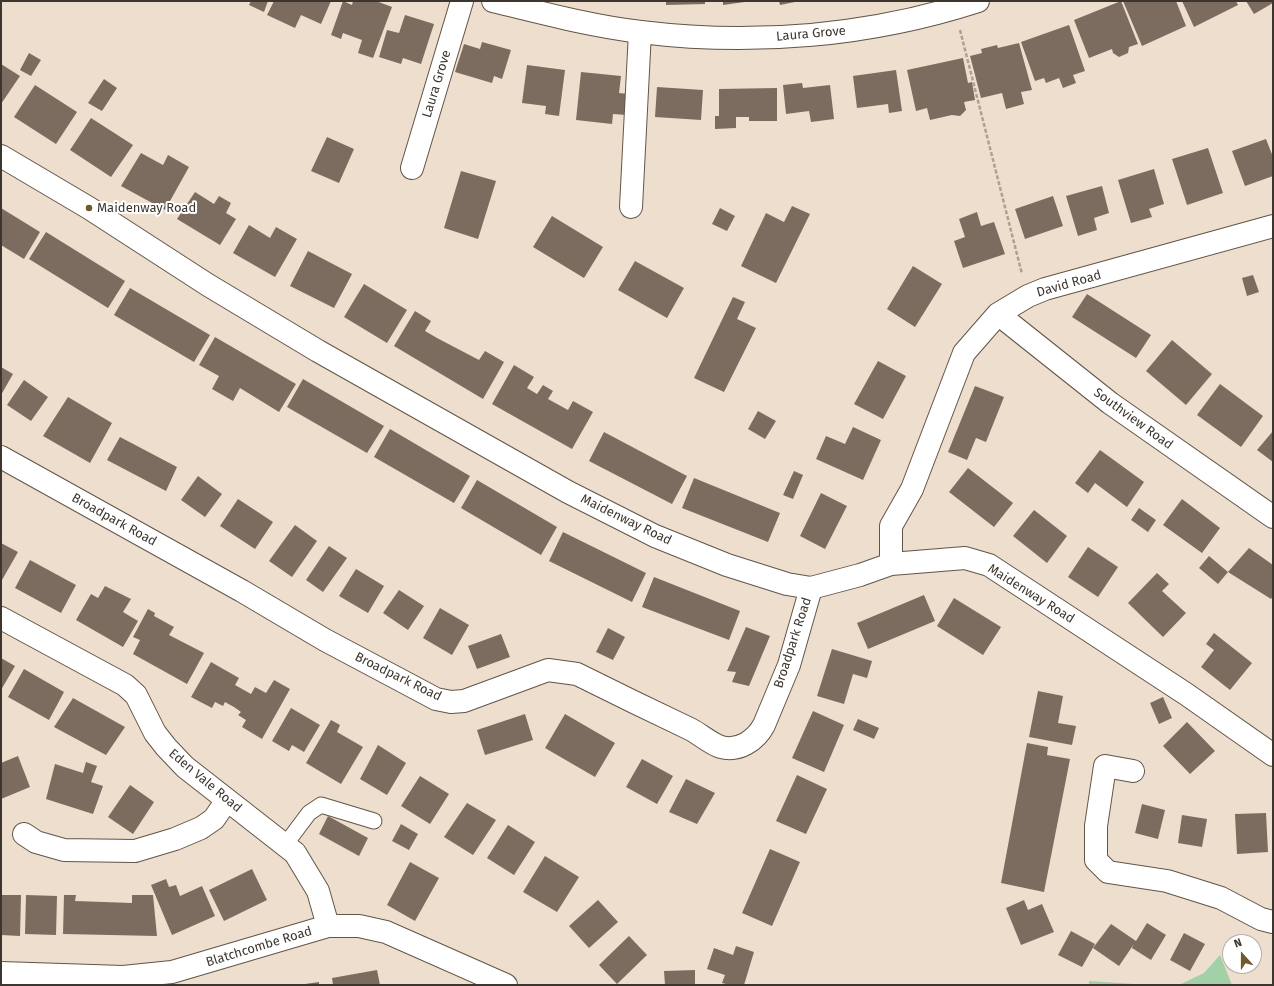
<!DOCTYPE html>
<html>
<head>
<meta charset="utf-8">
<style>
  body { margin:0 }
  #map { position:relative; width:1274px; height:986px; overflow:hidden; background:#eddecd; font-family:"Fira Sans",sans-serif }
  canvas { display:block }
  .frame { position:absolute; inset:0; border:2px solid #3c362f; pointer-events:none }
  .north { position:absolute; left:1222px; top:934px; width:40px; height:40px; box-sizing:border-box; background:#fff; border:1px solid #b1afac; border-radius:50%; rotate:339deg; font-size:11px; font-weight:700; line-height:16px; text-align:center; color:#3c362f }
  .north::after { content:''; display:block; margin:auto; width:14px; height:18px; background:#72592a; clip-path:polygon(50% 0,100% 100%,50% 72%,0 100%) }
</style>
</head>
<body>
<div id="map">
<canvas width="1274" height="986"></canvas>
<div class="frame"></div>
<div class="north">N</div>
</div>
<script>
const ctx = document.querySelector('canvas').getContext('2d');
ctx.lineJoin = 'round';
function paint(path, color) {
  ctx.fillStyle = color;
  ctx.fill(path, 'evenodd');
}
function stroke(path, color, width, dash) {
  ctx.strokeStyle = color;
  ctx.lineWidth = width;
  ctx.lineCap = dash ? 'butt' : 'round';
  ctx.setLineDash(dash || []);
  ctx.stroke(path);
}
function label(font, color, halo, rows, align = 'center') {
  ctx.font = font + ' "Fira Sans",sans-serif';
  ctx.lineWidth = 4;
  ctx.setLineDash([]);
  ctx.textBaseline = 'middle';
  ctx.strokeStyle = halo;
  ctx.fillStyle = color;
  for (const [text, x, y, turn = 0] of rows) {
    ctx.save();
    ctx.translate(x, y);
    ctx.rotate((+turn || 0) * Math.PI / 180);
    ctx.textAlign = isNaN(turn) ? turn : align;
    if (halo) ctx.strokeText(text, 0, 0);
    ctx.fillText(text, 0, 0);
    ctx.restore();
  }
}
paint(new Path2D(`
  M1220 955 1232 985H1179L1204 973Z
  M1089 981 1149 985H1089Z`), '#a2d0a7');
paint(new Path2D(`
  M251 1H268L264 12 249 5Z
  M274 1H331L321 24 301 15 295 28 267 15Z
  M343 1 352 5 353 1H376L392 7 373 58 358 53 362 40 343 33 341 39 331 35Z
  M666 1H705V4L666 5Z
  M723 1H744L745 2 723 5Z
  M779 1H795V2L780 5Z
  M1121 1 1138 44 1129 47 1128 53 1119 57 1113 53 1112 49 1089 58 1074 20Z
  M1123 1H1176L1186 26 1142 46Z
  M1182 1H1236L1238 5 1194 27Z
  M1246 1H1273V3L1254 14Z
  M405 15 434 24 421 64 403 58 401 64 379 57 387 30 399 33Z
  M1069 25 1085 71 1073 75 1076 83 1063 88 1059 78 1046 83 1044 78 1035 81 1021 42Z
  M482 42 511 50 502 79 494 76 492 83 455 72 464 44 480 49Z
  M1019 43 1032 90 1021 92 1024 104 1006 109 1002 93 981 98 970 56 982 53 981 49 997 45 998 48Z
  M29 53 41 60 31 76 20 70Z
  M963 58 968 83 972 82 975 100 964 102 966 110 960 116 952 115 930 120 927 108 916 111 907 70Z
  M1 64 20 76 1 104Z
  M527 65 565 70 559 116 545 114 546 106 522 103Z
  M896 70 902 111 889 113 888 104 857 108 853 76Z
  M581 72 621 76 619 93 628 94 627 115 613 114 612 124 576 120Z
  M104 79 117 88 102 111 88 103Z
  M802 83 803 88 830 85 834 119 811 122 809 111 786 114 783 85Z
  M35 85 77 112 56 144 14 117Z
  M657 87 703 90 701 120 655 117Z
  M777 88V121H749V117H736V128L715 129V116H719V89Z
  M91 118 133 145 111 177 70 150Z
  M327 137 354 149 339 183 311 171Z
  M1266 139 1273 157V176L1245 186 1232 151Z
  M1208 148 1223 193 1187 205 1172 159Z
  M141 153 163 165 168 155 189 167 165 210 121 186Z
  M1154 169 1164 204 1149 209 1152 217 1131 223 1118 180Z
  M461 171 496 181 478 239 444 228Z
  M1102 186 1109 213 1094 218 1097 230 1078 236 1066 196Z
  M195 192 214 204 219 196 231 203 226 213 236 219 220 245 177 219Z
  M1053 196 1063 226 1025 239 1015 209Z
  M792 206 810 214 776 283 741 266 766 213 784 222Z
  M1 208 40 232 24 259 1 245Z
  M720 208 735 216 727 231 712 224Z
  M977 212 981 226 994 222 1005 254 963 268 954 241 965 237 959 219Z
  M552 216 603 247 584 278 533 247Z
  M249 225 270 238 276 227 297 239 275 277 233 253Z
  M46 232 125 281 108 308 29 259Z
  M308 251 352 274 334 308 290 286Z
  M635 261 684 288 667 318 618 290Z
  M913 266 942 284 915 327 887 309Z
  M1253 275 1259 292 1247 296 1242 278Z
  M364 284 407 310 387 343 344 317Z
  M130 288 210 335 194 362 114 315Z
  M1087 294 1151 335 1136 358 1072 317Z
  M733 297 745 302 737 319 756 328 724 392 694 378Z
  M415 311 431 321 425 331 437 338 479 360 485 351 504 362 483 399 394 346Z
  M215 337 296 384 279 412 240 388 233 401 212 389 219 376 199 365Z
  M1172 340 1212 374 1186 405 1146 371Z
  M878 361 906 376 883 419 854 404Z
  M514 365 534 377 527 388 537 394 543 385 553 391 548 399 568 410 573 401 593 412 572 449 492 404Z
  M1 367 13 374 1 395Z
  M303 379 384 426 367 453 287 407Z
  M24 380 48 397 31 421 7 405Z
  M1220 384 1263 416 1241 447 1197 415Z
  M975 386 1004 397 986 442 976 438 967 460 948 452Z
  M68 397 112 423 90 463 43 436Z
  M758 411 776 421 765 439 748 429Z
  M853 427 881 440 863 480 816 459 826 436 845 444Z
  M390 429 470 476 454 503 374 457Z
  M1273 431V462L1257 450Z
  M604 432 687 476 672 504 589 461Z
  M120 437 177 467 166 491 107 460Z
  M1100 450 1144 482 1127 507 1095 483 1088 493 1075 483Z
  M968 468 1013 503 994 527 949 492Z
  M794 471 803 475 793 499 783 495Z
  M198 476 222 494 205 517 181 500Z
  M694 478 780 513 768 542 682 508Z
  M477 480 557 527 541 555 461 508Z
  M821 493 847 506 825 549 800 536Z
  M238 499 273 522 255 549 220 526Z
  M1182 499 1220 528 1202 553 1163 525Z
  M1139 508 1156 520 1148 532 1131 520Z
  M1034 510 1067 536 1047 563 1013 536Z
  M295 525 317 541 292 577 269 561Z
  M563 532 646 573 632 602 549 561Z
  M1 543 18 552 2 580 1 579Z
  M329 546 347 558 323 592 306 580Z
  M1088 547 1118 567 1098 597 1068 577Z
  M1249 548 1273 565V596L1271 599 1228 572 1218 584 1199 568 1209 556 1228 572Z
  M30 560 76 585 61 613 15 588Z
  M356 569 384 586 368 613 339 596Z
  M1157 573 1169 584 1162 591 1186 613 1163 637 1128 603Z
  M654 577 740 611 729 640 642 607Z
  M105 586 131 599 123 612 138 621 123 647 76 620 91 594 98 598Z
  M399 590 424 606 408 630 383 613Z
  M924 595 935 621 868 649 857 623Z
  M954 598 1001 627 983 655 937 626Z
  M440 608 469 625 452 655 423 638Z
  M148 609 155 613 154 616 174 627 169 635 204 653 187 684 133 654 140 640 133 637Z
  M746 627 770 636 749 686 732 682 736 672 727 671Z
  M608 628 625 637 613 660 596 652Z
  M1214 633 1252 663 1230 690 1201 667 1214 650 1206 644Z
  M501 634 510 657 477 669 468 646Z
  M832 649 872 661 867 678 853 674 844 704 817 696Z
  M1 658 15 666 1 690Z
  M211 662 239 678 235 685 251 694 255 687 266 693 274 680 290 689 262 739 242 727 246 720 238 715 241 712 234 707 225 702 223 706 215 702 212 708 191 697Z
  M24 669 64 692 49 720 8 697Z
  M1038 691 1063 696 1058 723 1076 726 1072 745 1029 737Z
  M1163 697 1172 718 1159 724 1150 703Z
  M73 698 125 727 106 755 54 727Z
  M291 708 320 725 304 752 292 745 289 751 272 741Z
  M813 711 844 725 824 772 792 758Z
  M525 714 533 740 485 755 477 730Z
  M565 714 615 743 595 777 545 748Z
  M858 719 879 728 874 739 853 730Z
  M331 720 340 725 337 732 363 747 341 784 306 763Z
  M1187 722 1215 751 1190 774 1163 746Z
  M1027 743 1048 747 1047 755 1070 759 1044 892 1001 883Z
  M378 745 406 763 387 795 360 779Z
  M18 756 30 787 1 799V763Z
  M642 759 673 776 657 804 626 787Z
  M86 762 97 766 91 782 103 786 93 814 46 799 55 764 83 773Z
  M797 775 827 789 806 834 776 821Z
  M420 776 449 794 430 824 401 806Z
  M686 779 715 793 697 824 669 812Z
  M130 785 154 802 133 834 108 817Z
  M467 803 496 820 473 855 444 837Z
  M1142 804 1165 810 1158 839 1135 833Z
  M1266 813 1268 852 1237 854 1235 814Z
  M1182 815 1207 819 1202 847 1178 843Z
  M328 816 368 838 359 856 319 834Z
  M401 824 418 834 409 850 392 841Z
  M508 825 535 842 514 875 487 858Z
  M770 849 800 862 772 926 742 913Z
  M545 856 579 877 557 912 523 892Z
  M410 862 439 878 415 921 387 905Z
  M252 869 267 900 224 921 209 890Z
  M166 879 169 887 176 885 180 896 202 886 215 916 172 935 151 885Z
  M1 895H21L20 936 1 935Z
  M26 895 57 896 56 935 25 934Z
  M64 895H76L75 901 132 903V895H153L157 936 63 934Z
  M598 900 618 922 589 948 569 926Z
  M1024 900 1028 910 1042 904 1054 932 1021 945 1006 908Z
  M1147 923 1166 935 1151 960 1132 948 1134 944 1119 966 1093 948 1111 924 1136 941Z
  M1071 931 1095 944 1082 967 1058 955Z
  M1184 933 1205 944 1190 971 1170 960Z
  M629 936 647 955 617 984 599 965Z
  M736 946 754 952 744 985H730L722 983 725 975 707 969 714 948 733 955Z
  M377 970 380 985H333L332 978Z
  M695 970V985H665L664 971Z
  M319 982V985H305V984Z`), '#7c6c5f');
const lane = new Path2D(`
  M285 845 309 813 321 805 374 821`);
const street = new Path2D(`
  M493 1C542 13 591 26 641 32 754 46 870 36 978 1
  M1 156 89 208 208 285 318 351 568 492 655 536 727 565 787 584 811 588 860 575 891 564 965 558 989 565 1186 694 1273 755
  M412 168 462 1
  M631 207 640 32
  M998 314 1110 403 1273 517
  M1 457 242 591 325 640 436 699 451 702 464 701 548 670 577 674C615 693 652 711 690 729 700 734 711 744 721 747 739 752 756 740 764 725L789 665 811 588
  M891 564V526L912 489 964 353 998 314 1028 296 1045 289 1273 226
  M1 618 125 685 136 695 155 733 166 747 185 767 295 853 318 891 328 926
  M1133 771 1105 766 1096 826V860L1108 872 1167 881 1221 898 1261 919 1273 922
  M24 834 36 842 64 850 135 851 175 839 201 828 214 819 227 800
  M1 973 123 977 172 972 328 926H359L386 932 506 985`);
stroke(lane, '#625547', 17);
stroke(street, '#625547', 24);
stroke(new Path2D(`
  M960 30 1022 274`), '#ada194', 2.5, [4, 2]);
stroke(lane, '#fff', 15);
stroke(street, '#fff', 22);
for (const [x, y, r, color] of [
  [89,208,4,"#72592a"]
]) {
  const dot = new Path2D();
  dot.arc(x, y, r, 0, 2 * Math.PI);
  ctx.fillStyle = color;
  ctx.fill(dot);
  stroke(dot, '#fff', 1.5);
}
label('13px', '#3c362f', '#fff', [
  ["Laura Grove",811,34,-5],
  ["Laura Grove",437,84,-73],
  ["David Road",1069,284,-16],
  ["Southview Road",1133,419,36],
  ["Broadpark Road",114,520,29],
  ["Maidenway Road",626,520,26],
  ["Maidenway Road",1031,594,32],
  ["Broadpark Road",793,643,-72],
  ["Broadpark Road",398,677,26],
  ["Eden Vale Road",205,781,40],
  ["Blatchcombe Road",259,947,-17]
]);
label('13px', '#3c362f', '#fff', [
  ["Maidenway Road",97,208]
], 'left');
</script>
</body>
</html>
